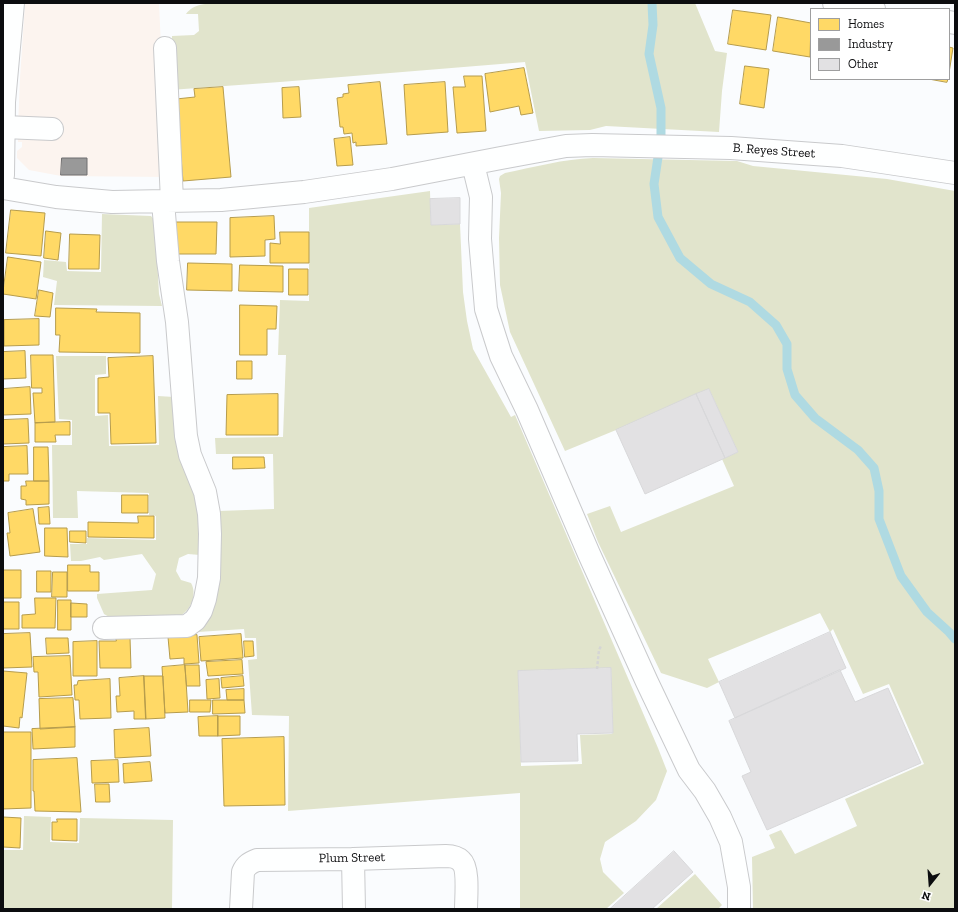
<!DOCTYPE html>
<html>
<head>
<meta charset="utf-8">
<style>
  body { margin:0 }
  #map { position:relative; width:958px; height:912px; overflow:hidden; background:#fafcfe; font-family:"Zilla Slab",serif }
  canvas { display:block }
  .frame { position:absolute; inset:0; border:4px solid #0c0d0f; pointer-events:none }
  .legend { position:absolute; left:810px; top:8px; width:140px; height:72px; box-sizing:border-box; background:#fff; border:1px solid #9e9e9f; margin:0; padding:5px 7px; list-style:none; font-size:12px; color:#0c0d0f }
  .legend li { display:flex; align-items:center; gap:8px; height:20px }
  .legend b { width:20px; border:1px solid #9e9e9f }
  .north { position:absolute; left:910px; top:864px; width:40px; height:40px; -webkit-text-stroke:3px #fff; paint-order:stroke; rotate:197deg; font-size:11px; font-weight:700; line-height:16px; text-align:center; color:#0c0d0f }
  .north::after { content:''; display:block; margin:auto; width:14px; height:18px; background:#0c0d0f; clip-path:polygon(50% 0,100% 100%,50% 72%,0 100%) }
</style>
</head>
<body>
<div id="map">
<canvas width="958" height="912"></canvas>
<div class="frame"></div>
<ul class="legend">
<li><b style="height:11px;background:#ffd966"></b>Homes</li>
<li><b style="height:11px;background:#999"></b>Industry</li>
<li><b style="height:11px;background:#e2e1e3"></b>Other</li>
</ul>
<div class="north">N</div>
</div>
<script>
const ctx = document.querySelector('canvas').getContext('2d');
ctx.lineJoin = 'round';
function paint(path, color) {
  ctx.fillStyle = color;
  ctx.fill(path, 'evenodd');
}
function stroke(path, color, width, dash) {
  ctx.strokeStyle = color;
  ctx.lineWidth = width;
  ctx.lineCap = dash ? 'butt' : 'round';
  ctx.setLineDash(dash || []);
  ctx.stroke(path);
}
function label(font, color, halo, rows, align = 'center') {
  ctx.font = font + ' "Zilla Slab",serif';
  ctx.lineWidth = 4;
  ctx.setLineDash([]);
  ctx.textBaseline = 'middle';
  ctx.strokeStyle = halo;
  ctx.fillStyle = color;
  for (const [text, x, y, turn = 0] of rows) {
    ctx.save();
    ctx.translate(x, y);
    ctx.rotate((+turn || 0) * Math.PI / 180);
    ctx.textAlign = isNaN(turn) ? turn : align;
    if (halo) ctx.strokeText(text, 0, 0);
    ctx.fillText(text, 0, 0);
    ctx.restore();
  }
}
paint(new Path2D(`
  M25 3H159L167 177 61 176 29 170 17 158V151L22 147V142H18V128L20 78Z`), '#fcf4ef');
paint(new Path2D(`
  M219 3H695L715 51 727 53 722 91 719 132 606 126 590 130 539 131 525 62 280 82 170 90 172 36 194 35 199 31 198 14H186C194 3 207 4 219 3Z
  M593 158 737 161 753 166 887 179 955 191V909H753L752 857 775 848 769 835 781 830 795 854 857 826 845 799 924 764 889 684 863 694 833 629 830 632 820 613 708 659 719 682 707 688 661 673 598 542 587 514 610 506 621 532 734 486 722 459 738 452 709 389 616 430 565 451 510 332 500 285 499 238 501 193 499 179 500 176 505 173C534 167 564 159 593 158Z
  M430 191 431 225 460 224 463 292 467 321 473 349 511 417 515 415 658 748 667 771 656 800 636 821 605 842 600 859 603 872 624 893 606 909H520V793L288 811 289 716 252 715 248 660 257 659 256 638H245L244 629 198 632 202 626 219 511 274 509 273 454H216L215 438 283 437 286 355H278L280 300 309 301V208ZM611 668 613 733 611 734 580 735 582 764 521 766 518 671Z
  M102 214 151 216 155 221 159 294 162 306 54 305 57 281 43 277 44 260 66 262 67 271 101 272Z
  M56 356H106V374L95 375V416L108 415 109 446 159 445 158 396 174 397 175 399 176 444 181 460 199 500 200 555 188 554 179 558 176 571 181 580 191 583C198 595 190 612 178 617L111 618 104 614 97 598V594L152 590 156 574 142 554 104 560 100 557 81 561H71L70 544H87V538L156 540V516L149 515V493L77 491 78 518H53L52 445H72V420L59 419Z
  M24 816 51 817 50 842 79 843 80 818 173 820 172 909H3V850H23Z
  M695 874 722 905 718 909H656Z`), '#e1e4cc');
const homes = new Path2D(`
  M733 10 771 15 766 50 728 44Z
  M778 17 811 23 810 57 773 51Z
  M949 47 953 48 949 73Z
  M745 66 769 69 764 108 740 104Z
  M524 68 533 113 521 115 519 106 490 112 485 74Z
  M464 76H482L486 131 457 133 453 87H465Z
  M929 79H948L947 82Z
  M380 82 387 144 356 146V142L353 143 352 133 344 134 343 127H340L337 98 343 97V94L349 93 348 85Z
  M445 82 448 132 407 135 404 85Z
  M223 87 231 177 183 181 176 99 195 97 194 89Z
  M299 87 301 117 283 118 282 88Z
  M350 137 353 165 337 166 334 139Z
  M11 210 45 213 41 256 6 253Z
  M274 216 275 239 265 240V256L230 257V218Z
  M176 222H217L216 254H175Z
  M46 231 61 233 58 260 44 258Z
  M280 232H309V263H270V243L280 244Z
  M70 234 100 235 99 269H69Z
  M8 257 41 262 36 299 3 294Z
  M188 263 232 264V291L187 290Z
  M240 265 283 266V292L239 291Z
  M289 269H308V295H289Z
  M39 290 53 293 50 317 35 316Z
  M240 305 277 306 276 329H267V355H240Z
  M56 308 97 309 96 312 140 313V353L59 352 60 335H56Z
  M39 319V345L4 346V320Z
  M25 351 26 378 3 379V352Z
  M31 355H53L55 422 35 423 33 393H42V388H32Z
  M153 356 156 443 111 444 110 413H98V378L109 377 108 358Z
  M237 361H252V379H237Z
  M30 387 31 414 3 415V389Z
  M278 394V435H226L227 395Z
  M28 419 29 443 3 444V420Z
  M70 422V435H55L56 442H35V423Z
  M27 446 28 474H9V481H3V447Z
  M34 447H48L49 481H34Z
  M233 457H264L265 468 233 469Z
  M26 481H49V504L26 505V500L21 499V486H26Z
  M122 495H148V513H122Z
  M49 507 50 524H39L38 508Z
  M33 509 40 552 10 556 7 533H10L8 513Z
  M138 516H154V538L88 537V522L138 523Z
  M45 528H67L68 557 45 556Z
  M70 531H86V543L70 542Z
  M68 565H90V572H99V591H68Z
  M3 570H21V598H3Z
  M37 571H51V592H37Z
  M53 572H67V597H52Z
  M35 598H56L55 628H22V615L35 614Z
  M58 600H71V630H58Z
  M3 602H19V629H3Z
  M71 603 87 604V617H71Z
  M30 633 32 667 3 668V634Z
  M241 634 243 658 201 661 199 637Z
  M197 635 199 663 184 664V658L170 659 168 637Z
  M46 638H68L69 653 47 654Z
  M116 638H130L131 668H100L99 641H116Z
  M97 641V676H73V642Z
  M244 641H253L254 656 245 657Z
  M70 656 72 695 39 697 38 672H34L33 657Z
  M242 660 243 674 208 676 206 662Z
  M185 665 188 712 165 713 162 667Z
  M185 665H199L200 686H187Z
  M3 671 27 673 22 718 20 717 19 728 3 726Z
  M144 676H163L165 718 146 719Z
  M144 676 146 719H134V711L117 712 116 696H120L119 678Z
  M243 676 244 686 222 688 221 678Z
  M110 679 111 718 80 719 79 700H75L74 685H77L78 681Z
  M219 679 220 698 207 699 206 680Z
  M244 689V700H227L226 690Z
  M73 698 75 727 40 729 39 699Z
  M190 700H211L210 712H190Z
  M213 700H244L245 713 213 714Z
  M218 716H240V735L218 736Z
  M218 716V736H199L198 717Z
  M75 727V747L33 749 32 729Z
  M149 728 151 756 115 758 114 730Z
  M3 732H31V808L3 809Z
  M284 737 285 805 224 806 222 739Z
  M77 758 81 812 35 811 34 791H33V760Z
  M118 760 119 782 92 783 91 761Z
  M150 762 152 781 124 783 123 764Z
  M95 784H109L110 802H96Z
  M3 817 21 818 20 848 3 847Z
  M57 819H77V841L52 840V822H57Z`);
paint(homes, '#ffd966');
stroke(homes, '#b69c4c', 1);
const industry = new Path2D(`
  M62 158H87V175H61Z`);
paint(industry, '#999');
stroke(industry, '#6f6f70', 1);
stroke(new Path2D(`
  M652 3 653 25 649 54 661 108V137L654 184 658 217 680 258 711 284 750 302 776 325 787 344V369L795 395 815 418 858 450 874 468 879 491V519L901 576 927 612 949 632 955 639`), '#afdae2', 9);
const building = new Path2D(`
  M460 198V224L431 225 430 199Z
  M709 389 738 452 725 458 696 394Z
  M696 394 725 458 645 494 616 430Z
  M830 632 846 668 735 718 719 682Z
  M611 668 613 733 577 734 578 761 521 762 518 671Z
  M840 670 855 702 888 688 921 763 767 830 742 776 751 772 729 721Z
  M674 851 693 872 652 909H610Z`);
paint(building, '#e2e1e3');
stroke(building, '#d8d8da', 1);
const minor = new Path2D(`
  M834 3 874 9
  M949 22 955 23
  M165 48 172 201
  M4 127 52 129
  M473 164 481 197 480 239 486 309 501 356 527 410 589 554 647 682 689 770 705 791 720 817 731 842 739 887V909
  M3 175 4 102 13 3
  M3 188 56 197 112 202 221 200 304 192 392 179 501 158 566 146 592 145 731 148 842 156 955 173
  M104 628 187 626 195 620 201 611 205 599 209 578 210 534 209 514 205 492 190 455 186 436 177 322 168 261 163 202
  M353 859 354 909
  M241 909 243 872C246 865 250 863 257 860L353 859 446 856C452 856 457 857 461 861 469 868 466 898 466 909`);
stroke(minor, '#c9cacc', 24);
stroke(new Path2D(`
  M597 669 599 650 601 646`), '#d5d5d5', 2.5, [3, 2]);
stroke(minor, '#feffff', 22);
label('13px', '#0c0d0f', '#fff', [
  ["B. Reyes Street",774,151,4],
  ["Plum Street",352,858,-1]
]);
</script>
</body>
</html>
